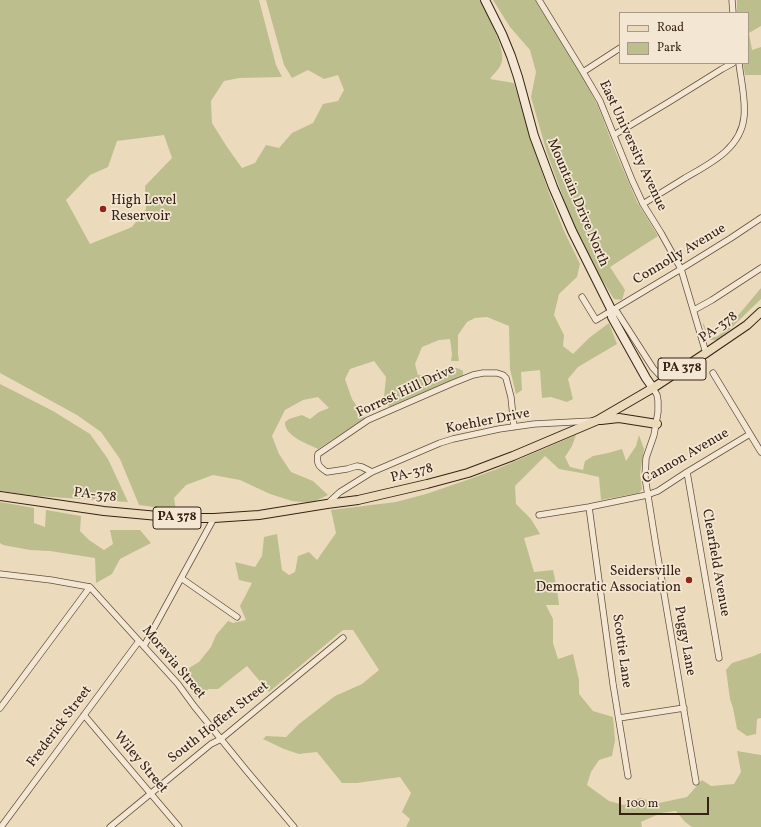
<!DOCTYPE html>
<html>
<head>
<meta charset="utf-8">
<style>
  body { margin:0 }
  #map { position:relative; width:761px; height:827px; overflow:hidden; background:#ecdabd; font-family:Vollkorn,serif }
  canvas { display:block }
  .legend { position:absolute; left:619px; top:12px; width:130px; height:52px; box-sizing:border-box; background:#f3e7d4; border:1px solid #a89887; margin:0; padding:5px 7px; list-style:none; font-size:12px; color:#372214 }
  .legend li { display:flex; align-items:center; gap:8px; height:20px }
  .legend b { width:20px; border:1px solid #a89887 }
  .scale { position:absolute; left:619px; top:797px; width:90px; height:18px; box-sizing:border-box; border:2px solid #372214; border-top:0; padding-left:5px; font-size:12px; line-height:14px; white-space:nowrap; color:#372214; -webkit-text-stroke:3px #f3e7d4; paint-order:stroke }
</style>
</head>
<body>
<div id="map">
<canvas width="761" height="827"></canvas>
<ul class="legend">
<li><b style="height:5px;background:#ecdabd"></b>Road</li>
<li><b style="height:11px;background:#bdbe8d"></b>Park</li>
</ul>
<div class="scale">100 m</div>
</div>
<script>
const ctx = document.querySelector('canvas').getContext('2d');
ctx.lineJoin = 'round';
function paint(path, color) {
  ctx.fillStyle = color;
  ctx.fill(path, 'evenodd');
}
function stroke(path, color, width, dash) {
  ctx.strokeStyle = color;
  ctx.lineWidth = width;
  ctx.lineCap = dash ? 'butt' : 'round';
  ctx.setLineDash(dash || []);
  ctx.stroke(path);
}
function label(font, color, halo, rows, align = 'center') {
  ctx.font = font + ' Vollkorn,serif';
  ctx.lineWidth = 3.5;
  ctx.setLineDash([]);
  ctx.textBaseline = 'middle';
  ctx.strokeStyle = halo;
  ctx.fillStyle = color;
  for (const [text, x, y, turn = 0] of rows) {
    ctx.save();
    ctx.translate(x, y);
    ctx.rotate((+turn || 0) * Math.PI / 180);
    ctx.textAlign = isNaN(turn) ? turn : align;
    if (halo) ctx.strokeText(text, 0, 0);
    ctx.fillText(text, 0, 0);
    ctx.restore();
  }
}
paint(new Path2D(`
  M0 0H259L276 65 282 77 239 78 224 81 211 101 212 123 227 147 242 168 255 163 266 145 279 148 292 133 313 123 323 104 338 101 344 90 338 75 324 79 308 70 292 78 284 65 266 0H480C486 12 508 52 501 64 499 70 493 74 490 79L514 83 533 146 549 193 564 231 580 264 577 277 559 294 554 315 564 335 563 346 573 354 589 338 609 323 617 344 578 367 568 379 573 399 567 402 551 397 542 398 540 370 521 372 522 390 516 394 510 369 509 326 487 317 475 318 467 322 458 335V354L459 361H451L452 354 450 339 439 340 422 347 415 364 418 375C424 375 431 377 437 376 447 375 450 362 463 371V376L450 381 389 407 384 397 386 377 374 361 350 369 345 379 352 399 365 418 318 449C308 444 284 436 285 422L289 419 302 415 310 419 319 412 329 408 318 397 303 400 285 410 272 436 279 454 291 472 313 481 328 495 311 503 292 501 270 494 240 480 213 475 186 485 174 498 176 510 139 505 120 459 101 432 77 415 0 373ZM164 135 172 158 145 186 146 209 132 227 90 244 66 200 90 175 108 167 117 141Z
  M493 0H535L579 70 598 106 614 148 637 202 658 236 610 267 625 290 622 300 614 299 594 267 574 227 547 153 531 97 536 72 530 50 510 27Z
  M737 0H761V26L749 33 752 50 761 47V75H745L743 63H748V13H737Z
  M761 288V299L726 333 717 340H709L703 325V323L711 337H716L725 331Z
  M0 384 53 411 90 434 108 459 128 502 36 496 0 491Z
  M576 435 572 446 565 457 570 467 583 470 585 461 593 456 608 453 622 449 626 461 636 446 639 435 644 449 640 474 642 489 639 493 601 500 599 477 581 473 559 469 545 456 515 486 516 504 531 519 540 534 524 538 534 572 553 570 557 589 559 605H546L553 619V643L558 659 573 654 579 680V694L593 711 613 717 615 740 612 756 599 760 591 772 587 785 609 801 624 805 640 798 659 803 687 797 702 780 711 786 734 784 741 772 737 751 761 755V827H692L685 822 676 811 661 813 641 822 642 827H406L410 819 402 812 411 793 400 777 357 783H342L317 752 299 754 284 749 263 739 266 736 286 737 299 724 335 696 362 684 379 670 353 630H343L269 692 247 666 218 689H209L196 697 185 682 189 668 199 662 211 647 216 635 228 621 233 623 246 620 240 606 252 583 239 580 235 562 255 567 262 556 264 537 277 534 282 570 289 575 295 572 298 556 309 552 317 560 336 533 331 510 396 502 426 494 467 480 497 469Z
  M0 502 34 508V523L45 527 46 510 81 516 80 531 89 540 104 550 113 544 110 530H140L151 543 120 559 112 574 96 583 95 558 50 551 30 550 3 545 0 543Z
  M761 653V718L757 719 756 734 747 736 737 729 733 708 730 699 726 670 732 663 751 657Z`), '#bdbe8d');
const street = new Path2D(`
  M539 0 583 72 600 101 632 180 643 204 661 233 681 269 706 353
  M732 0 733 13
  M583 72 620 48
  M614 135 669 102 722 69 733 63
  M643 204C657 195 671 187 685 178 709 164 741 149 744 117 746 100 741 81 739 63
  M582 297 596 320 681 269 731 238 761 218
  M694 310 712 300 761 268
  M612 311 617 312 653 368 664 380
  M713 373 761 452
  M653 388 657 395 658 401V412L654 435 646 458 645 477 656 546 696 782
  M372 472 362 467 357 466 347 469 327 472C319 467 316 464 318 454L368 420 453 383 473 375 483 373H497L503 375 506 378 511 397 514 427
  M687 472 719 658
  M327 504 340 492 372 472 440 443 453 439 499 429 534 424 592 421
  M589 507 613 684 628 776
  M539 515 589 507 647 495 658 491 687 472 750 434
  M0 574 51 580 90 587 178 684 194 706 246 770 294 827
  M181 578 237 617
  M144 646 214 518
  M0 708 90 587
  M84 715 179 827
  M619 718 684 708
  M1 827 139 641
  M110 827 211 744 221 739 343 638`);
const secondary = new Path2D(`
  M485 0 502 34 511 56 518 77 534 136 553 187 572 231 612 311V317L646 378 653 388`);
const primary = new Path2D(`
  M601 420 619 418 657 424
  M0 496 104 511 180 518H214L259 515 327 504 358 500 427 484 468 473 513 456 598 420 653 388 706 353 747 325 761 312`);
stroke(street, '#64503e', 7);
stroke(secondary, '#372214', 10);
stroke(primary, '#372214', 10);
stroke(street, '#f3e7d4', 5.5);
stroke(secondary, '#f3e7d4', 8);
stroke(primary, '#ecdabd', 8);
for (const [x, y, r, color] of [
  [103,209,4,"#8f2418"],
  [689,580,4,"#8f2418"]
]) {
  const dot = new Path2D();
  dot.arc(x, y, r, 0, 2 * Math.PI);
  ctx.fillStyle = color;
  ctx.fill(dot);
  stroke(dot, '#f3e7d4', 1.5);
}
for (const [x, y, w] of [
  [682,369,48],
  [177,518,48]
]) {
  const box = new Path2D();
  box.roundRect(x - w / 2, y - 11, w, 22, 3);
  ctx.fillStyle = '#f3e7d4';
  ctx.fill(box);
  stroke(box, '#372214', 1);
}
label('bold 13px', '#372214', null, [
  ["PA 378",682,369],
  ["PA 378",177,518]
]);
label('14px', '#372214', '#f3e7d4', [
  ["East University Avenue",632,146,65],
  ["Mountain Drive North",577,203,67],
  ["Connolly Avenue",680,255,-31],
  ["PA-378",719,328,-35],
  ["Forrest Hill Drive",406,392,-25],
  ["Koehler Drive",488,422,-11],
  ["Cannon Avenue",686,457,-30],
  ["PA-378",412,474,-14],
  ["PA-378",95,496,7],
  ["Clearfield Avenue",715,563,80],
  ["Puggy Lane",684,641,80],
  ["Scottie Lane",621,651,82],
  ["Moravia Street",173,663,50],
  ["South Hoffert Street",219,723,-38],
  ["Frederick Street",60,727,-53],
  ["Wiley Street",140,763,50]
]);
label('14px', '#372214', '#f3e7d4', [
  ["High Level",111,201],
  ["Reservoir",111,217],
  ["Seidersville",681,572,"right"],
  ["Democratic Association",681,588,"right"]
], 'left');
</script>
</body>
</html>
